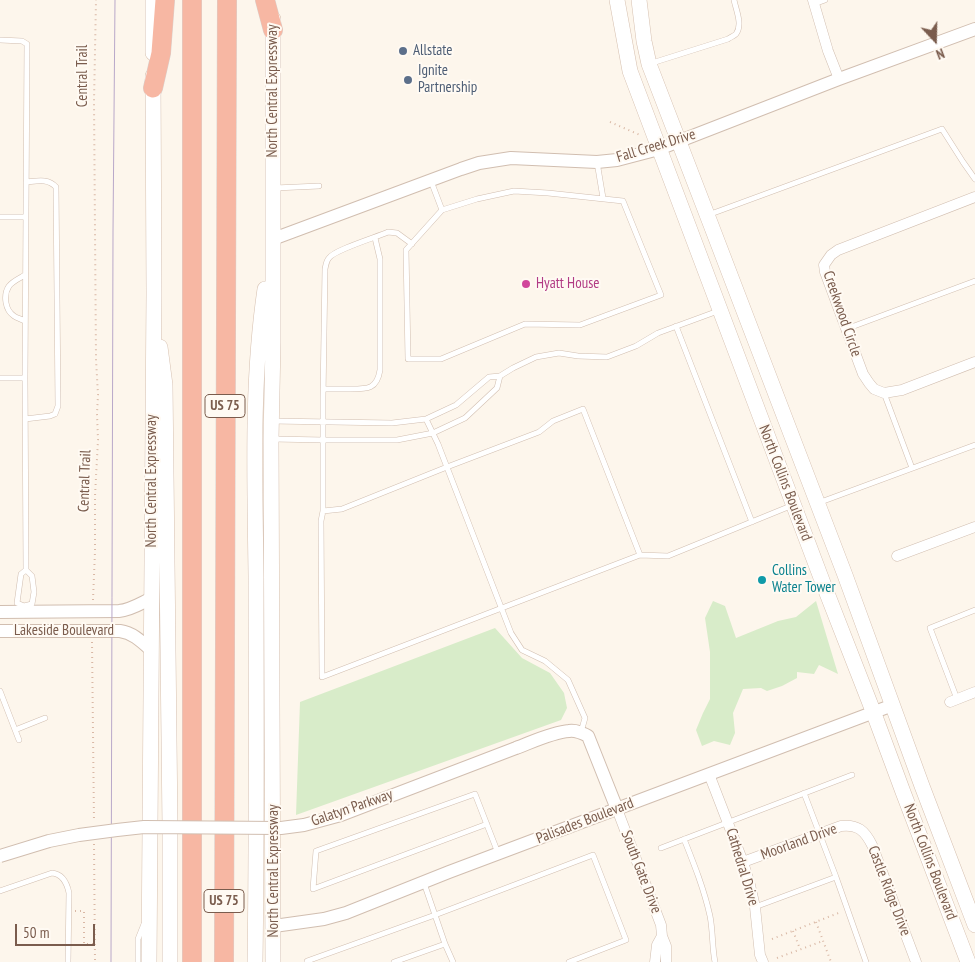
<!DOCTYPE html>
<html>
<head>
<meta charset="utf-8">
<style>
  body { margin:0 }
  #map { position:relative; width:975px; height:962px; overflow:hidden; background:#fdf6ec; font-family:"PT Sans Narrow",sans-serif }
  canvas { display:block }
  .north { position:absolute; left:910px; top:15px; width:50px; height:50px; -webkit-text-stroke:4px #fffaf3; paint-order:stroke; rotate:159deg; font-size:14px; font-weight:700; line-height:20px; text-align:center; color:#7a5c4d }
  .north::after { content:''; display:block; margin:auto; width:18px; height:22px; background:#7a5c4d; clip-path:polygon(50% 0,100% 100%,50% 72%,0 100%) }
  .scale { position:absolute; left:15px; top:924px; width:80px; height:22px; box-sizing:border-box; border:2px solid #7a5c4d; border-top:0; padding-left:6px; font-size:15px; line-height:18px; white-space:nowrap; color:#7a5c4d; -webkit-text-stroke:4px #fffaf3; paint-order:stroke }
</style>
</head>
<body>
<div id="map">
<canvas width="975" height="962"></canvas>
<div class="north">N</div>
<div class="scale">50 m</div>
</div>
<script>
const ctx = document.querySelector('canvas').getContext('2d');
ctx.lineJoin = 'round';
function paint(path, color) {
  ctx.fillStyle = color;
  ctx.fill(path, 'evenodd');
}
function stroke(path, color, width, dash) {
  ctx.strokeStyle = color;
  ctx.lineWidth = width;
  ctx.lineCap = dash ? 'butt' : 'round';
  ctx.setLineDash(dash || []);
  ctx.stroke(path);
}
function label(font, color, halo, rows, align = 'center') {
  ctx.font = font + ' "PT Sans Narrow",sans-serif';
  ctx.lineWidth = 4;
  ctx.setLineDash([]);
  ctx.textBaseline = 'middle';
  ctx.strokeStyle = halo;
  ctx.fillStyle = color;
  for (const [text, x, y, turn = 0] of rows) {
    ctx.save();
    ctx.translate(x, y);
    ctx.rotate((+turn || 0) * Math.PI / 180);
    ctx.textAlign = isNaN(turn) ? turn : align;
    if (halo) ctx.strokeText(text, 0, 0);
    ctx.fillText(text, 0, 0);
    ctx.restore();
  }
}
paint(new Path2D(`
  M713 601 725 606 736 638 778 621 796 617 816 601 838 674 819 665 814 674 797 672V678L782 686 767 691 761 688 743 689 733 713 735 733 730 745 714 741 702 746 696 730 703 713 710 699V652L705 618Z
  M495 628 522 658 550 673 564 693 567 708 561 720 296 815 300 702Z`), '#d8ecc9');
const service = new Path2D(`
  M814 4 825 0
  M0 40 22 41 27 44 25 378H0
  M652 63 728 39C731 37 734 36 736 34 743 25 736 10 734 0
  M597 162 603 198
  M431 181 442 210 406 250 408 359H441L525 324 580 325 661 295 623 201 548 193 514 191 477 199 442 210
  M275 188 319 186
  M708 215 942 129 963 162 975 179
  M0 217H26
  M25 321C21 319 17 318 14 316 5 310 3 295 9 286 13 281 20 278 25 275
  M676 326 752 522
  M846 329 975 281
  M25 378 26 570 32 576 34 592 32 604 24 606 17 603 21 574 26 570
  M323 389C333 389 342 389 351 389 368 389 377 389 380 370V259L375 238
  M884 393 912 468
  M25 419 50 416 55 414 58 406 56 187C48 178 37 181 26 182
  M426 419 438 444 511 633 522 650 545 661 568 680 585 718 581 732
  M272 421 392 423 426 419 456 405 489 377 500 376 513 368 536 357 559 353 578 356 607 357 636 346 658 333 718 311
  M273 439 324 440H397L433 433 465 418 497 388 500 376
  M818 503 975 445
  M323 511V397L325 269C326 265 326 261 329 258 334 250 377 237 388 232L397 233 412 244
  M640 555 583 409 553 421 539 432 447 467 342 509 323 511 321 521 322 677 640 555 668 556 793 505
  M0 691 19 740
  M957 699 930 628 975 610
  M15 730 45 718
  M804 793 836 877 866 962
  M487 824 313 889 316 851 475 794 498 853
  M684 839C694 864 704 889 710 916 713 931 712 947 715 962
  M661 848 852 775
  M424 883 445 944 453 962
  M0 891 52 873C63 874 67 883 69 893L68 962
  M755 907 836 877
  M138 962V939L144 924
  M307 962V961L435 915 593 855 626 940 569 962
  M394 962 445 944`);
const minor = new Path2D(`
  M813 0 828 51 839 79
  M975 197 838 250 831 255 824 265 825 272 863 374 869 383 874 389 884 393 902 390 975 362
  M897 556 975 527
  M950 702 975 692
  M709 774 743 862 750 885 755 907 760 955 763 962
  M617 809 661 925 662 936 666 946V962
  M743 862 841 826C858 824 865 831 872 845L916 962
  M655 962 657 945 662 936`);
const tertiary = new Path2D(`
  M273 239 461 169 479 163 511 158 597 162 617 160 659 149 839 79 975 29
  M0 612 119 611C131 610 141 603 152 598
  M0 631H120C133 633 141 641 151 650
  M516 748C532 742 553 732 569 731 576 730 582 733 588 736L617 809
  M274 926 324 919 346 913 449 872 893 705`);
const secondary = new Path2D(`
  M153 0V53
  M617 0 630 71 823 583 873 711 903 792 968 962
  M639 0 644 41 649 64 711 225 845 575 922 786 975 925
  M273 19V343L271 439 273 962
  M160 347 165 385 170 827V962
  M149 962 154 294 153 76
  M255 962C257 833 256 705 256 576 255 481 251 384 265 289`);
const motorway = new Path2D(`
  M265 0 273 30
  M153 88 161 53 165 0
  M192 962V0
  M224 962 227 0`);
stroke(service, '#d1beb0', 6);
stroke(minor, '#d1beb0', 11);
stroke(tertiary, '#d1beb0', 14);
stroke(secondary, '#d6c0b0', 16);
stroke(motorway, '#dad1cd', 20);
stroke(new Path2D(`
  M610 122 640 135
  M93 600 95 551V496L98 440 97 414 98 395 96 359 94 102 96 0
  M92 642 94 822
  M94 844 95 962
  M75 911H84V944H95
  M816 922 831 962
  M793 931 800 949
  M772 939 841 912
  M777 958 823 941`), '#d9b8a5', 2, [1, 4]);
stroke(service, '#fff', 5);
stroke(minor, '#fff', 10);
stroke(tertiary, '#fff', 12);
stroke(secondary, '#fff', 15);
stroke(motorway, '#f7b7a3', 19);
stroke(new Path2D(`
  M111 962 113 232 115 0`), '#b9a8c9', 1);
const tertiaryBridge = new Path2D(`
  M0 856 49 841 79 835 117 830 144 827 281 828 304 825 341 815 516 748`);
stroke(tertiaryBridge, '#d1beb0', 14, []);
stroke(tertiaryBridge, '#fff', 12);
for (const [x, y, r, color] of [
  [403,51,5,"#5c6f8a"],
  [408,80,5,"#5c6f8a"],
  [526,284,5,"#d1479c"],
  [762,580,5,"#0f9aa8"]
]) {
  const dot = new Path2D();
  dot.arc(x, y, r, 0, 2 * Math.PI);
  ctx.fillStyle = color;
  ctx.fill(dot);
  stroke(dot, '#fffaf3', 2);
}
for (const [x, y, w] of [
  [225,406,40],
  [224,901,40]
]) {
  const box = new Path2D();
  box.roundRect(x - w / 2, y - 11.5, w, 23, 4);
  ctx.fillStyle = '#fffaf3';
  ctx.fill(box);
  stroke(box, '#7a5c4d', 1);
}
label('bold 14px', '#7a5c4d', null, [
  ["US 75",225,406],
  ["US 75",224,901]
]);
label('15px', '#4e5e75', '#fffaf3', [
  ["Allstate",413,51],
  ["Ignite",418,71],
  ["Partnership",418,88]
], 'left');
label('15px', '#7a5c4d', '#fffaf3', [
  ["Central Trail",83,76,-90],
  ["North Central Expressway",273,91,-90],
  ["Fall Creek Drive",656,146,-17],
  ["Creekwood Circle",842,314,71],
  ["Central Trail",85,481,-88],
  ["North Central Expressway",152,481,-90],
  ["North Collins Boulevard",785,483,69],
  ["Lakeside Boulevard",64,631],
  ["Galatyn Parkway",352,808,-19],
  ["Palisades Boulevard",585,821,-21],
  ["Moorland Drive",799,842,-20],
  ["North Collins Boulevard",930,862,69],
  ["Cathedral Drive",742,867,73],
  ["North Central Expressway",274,871,-90],
  ["South Gate Drive",641,872,69],
  ["Castle Ridge Drive",889,891,69]
]);
label('15px', '#b23c85', '#fffaf3', [
  ["Hyatt House",536,284]
], 'left');
label('15px', '#0d838f', '#fffaf3', [
  ["Collins",772,571],
  ["Water Tower",772,588]
], 'left');
</script>
</body>
</html>
